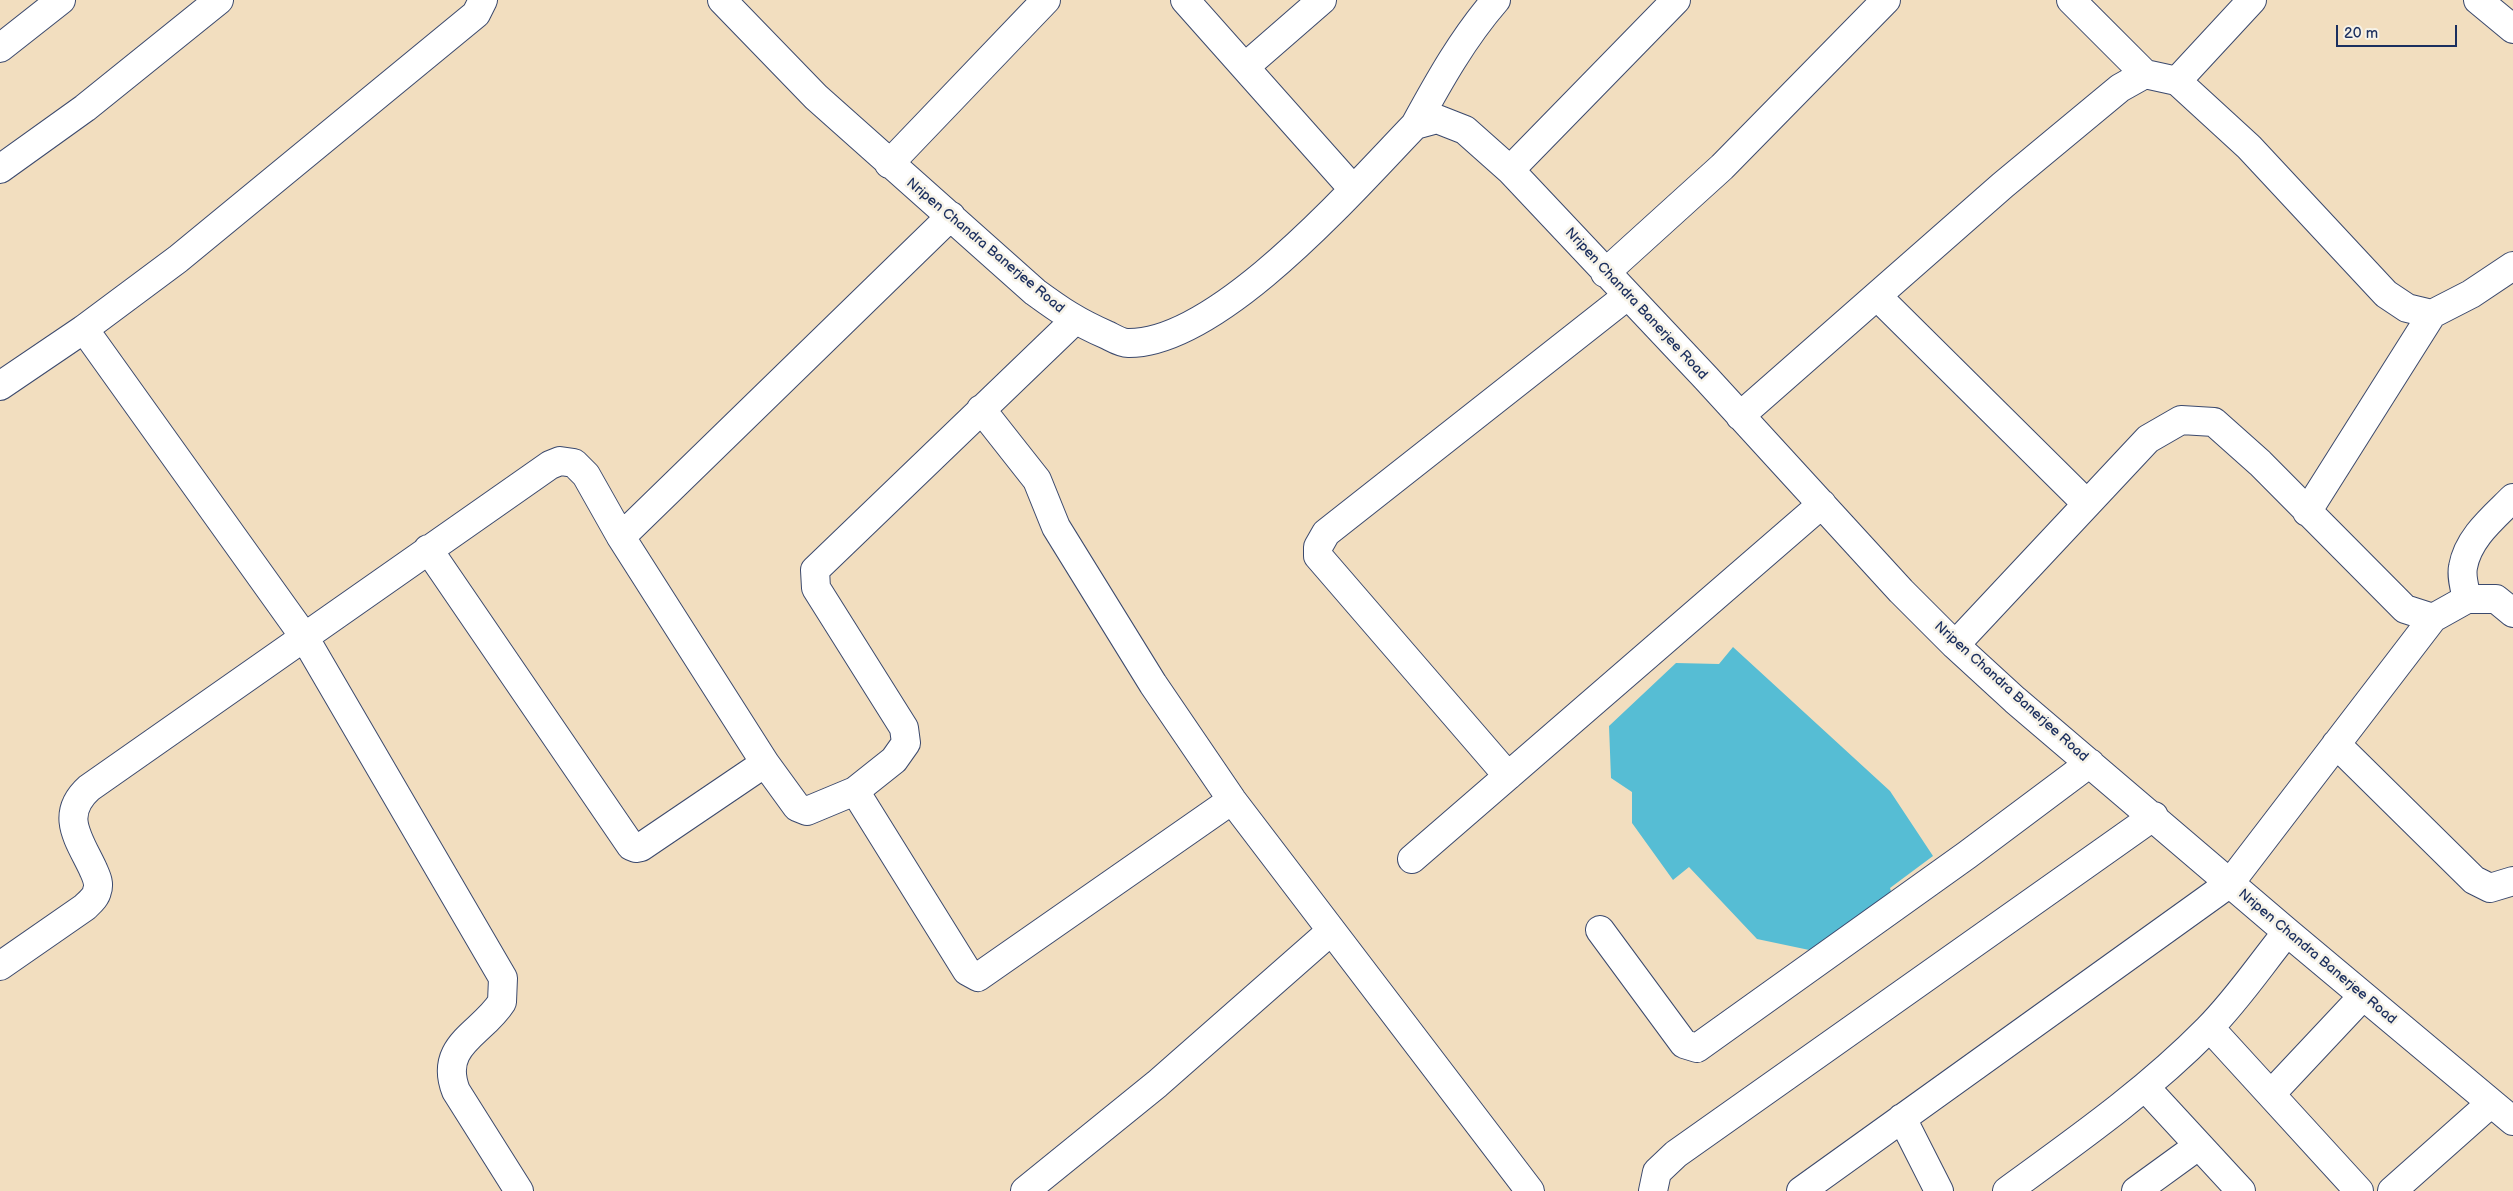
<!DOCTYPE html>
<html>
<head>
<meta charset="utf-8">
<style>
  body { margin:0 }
  #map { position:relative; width:2513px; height:1191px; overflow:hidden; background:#f2debf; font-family:"Balsamiq Sans",sans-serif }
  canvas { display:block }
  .scale { position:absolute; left:2336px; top:25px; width:121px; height:22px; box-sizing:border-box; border:2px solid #1b2f5e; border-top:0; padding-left:6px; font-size:15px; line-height:18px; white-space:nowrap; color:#1b2f5e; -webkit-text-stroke:4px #f7f3e8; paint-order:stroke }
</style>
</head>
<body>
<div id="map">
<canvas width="2513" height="1191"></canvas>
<div class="scale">20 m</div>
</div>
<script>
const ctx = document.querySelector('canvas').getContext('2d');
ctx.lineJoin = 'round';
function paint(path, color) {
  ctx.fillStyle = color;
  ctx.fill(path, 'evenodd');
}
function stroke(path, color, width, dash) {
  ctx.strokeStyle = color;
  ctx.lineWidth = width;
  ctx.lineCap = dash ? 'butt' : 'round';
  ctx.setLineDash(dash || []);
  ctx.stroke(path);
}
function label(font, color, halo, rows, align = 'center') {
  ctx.font = font + ' "Balsamiq Sans",sans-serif';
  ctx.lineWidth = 5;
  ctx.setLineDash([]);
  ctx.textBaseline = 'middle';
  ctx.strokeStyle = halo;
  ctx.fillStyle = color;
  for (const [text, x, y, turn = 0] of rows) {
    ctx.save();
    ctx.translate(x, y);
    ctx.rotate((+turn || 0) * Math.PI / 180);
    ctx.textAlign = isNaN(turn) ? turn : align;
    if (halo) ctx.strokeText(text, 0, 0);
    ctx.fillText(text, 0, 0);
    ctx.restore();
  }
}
paint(new Path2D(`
  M1733 647 1890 791 1933 856 1890 888 1893 898 1814 951 1757 939 1689 867 1673 880 1632 823V792L1611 778 1609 726 1676 663 1719 664Z`), '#56bdd4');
const minor = new Path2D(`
  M722 0 816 97 1035 292C1061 311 1077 322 1107 335 1113 338 1121 343 1128 343 1219 344 1354 188 1415 125L1437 119 1465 130 1510 170 1706 378 1901 591 1955 645 2015 700 2287 932 2513 1121
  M1185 0 1353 189
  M2071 0 2145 74
  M2478 0 2513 29
  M0 48 61 0
  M1245 67 1322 0
  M2177 81 2252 0
  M1415 125C1439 81 1463 38 1496 0
  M889 164 1046 0
  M0 169 85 108 219 0
  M1510 170 1676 0
  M1605 273 1722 167 1886 0
  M1877 296 2087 504
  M84 329 303 635 503 978 502 1002C482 1034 438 1045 456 1091L519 1191
  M0 386 84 329 178 259 476 14 483 0
  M981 409 1037 480 1056 527 1153 684 1232 800 1530 1191
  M1740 416 2003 185 2120 88 2145 74 2177 81 2249 147 2386 294 2407 308 2432 314 2471 294 2513 266
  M2307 512 2432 314
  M621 537 951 216
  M428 549 631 846 636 848 641 847 765 763
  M2467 599C2465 589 2461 577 2463 567 2468 538 2493 518 2513 498
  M1955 645 2148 439 2181 420 2214 422 2260 463 2405 609 2433 618 2467 599H2496L2513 613
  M2336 744 2474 880 2490 888 2513 881
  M1508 776 1318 556V547L1326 533 1627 296
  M855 791 894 760 906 743 904 728 816 588 815 570 1074 321
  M1412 859 1822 504
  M1600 930 1684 1044 1697 1048 1967 855 2090 763
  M0 966 85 907C90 902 96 897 97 891 100 883 96 876 93 869 79 839 59 815 89 788L550 465 560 461 574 463 586 475 621 537 765 763 797 807 807 811 855 791 967 971 978 977 1232 800
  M2210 1028 2359 1191
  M2145 1087 2241 1191
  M2271 1094 2363 996
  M1902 1118 1939 1191
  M1025 1191 1157 1084 1331 931
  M1653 1191 1657 1172 1676 1154 2154 816
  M1801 1191 2230 883 2433 618
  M2007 1191C2077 1140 2147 1091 2208 1029 2237 1000 2261 964 2287 932
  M2136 1191 2198 1146
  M2392 1191 2491 1103`);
stroke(minor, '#3b496d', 30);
stroke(minor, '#fff', 28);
label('14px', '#1b2f5e', '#f7f3e8', [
  ["Nripen Chandra Banerjee Road",985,246,40],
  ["Nripen Chandra Banerjee Road",1636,304,47],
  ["Nripen Chandra Banerjee Road",2011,692,42],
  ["Nripen Chandra Banerjee Road",2317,957,40]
]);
</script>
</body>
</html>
